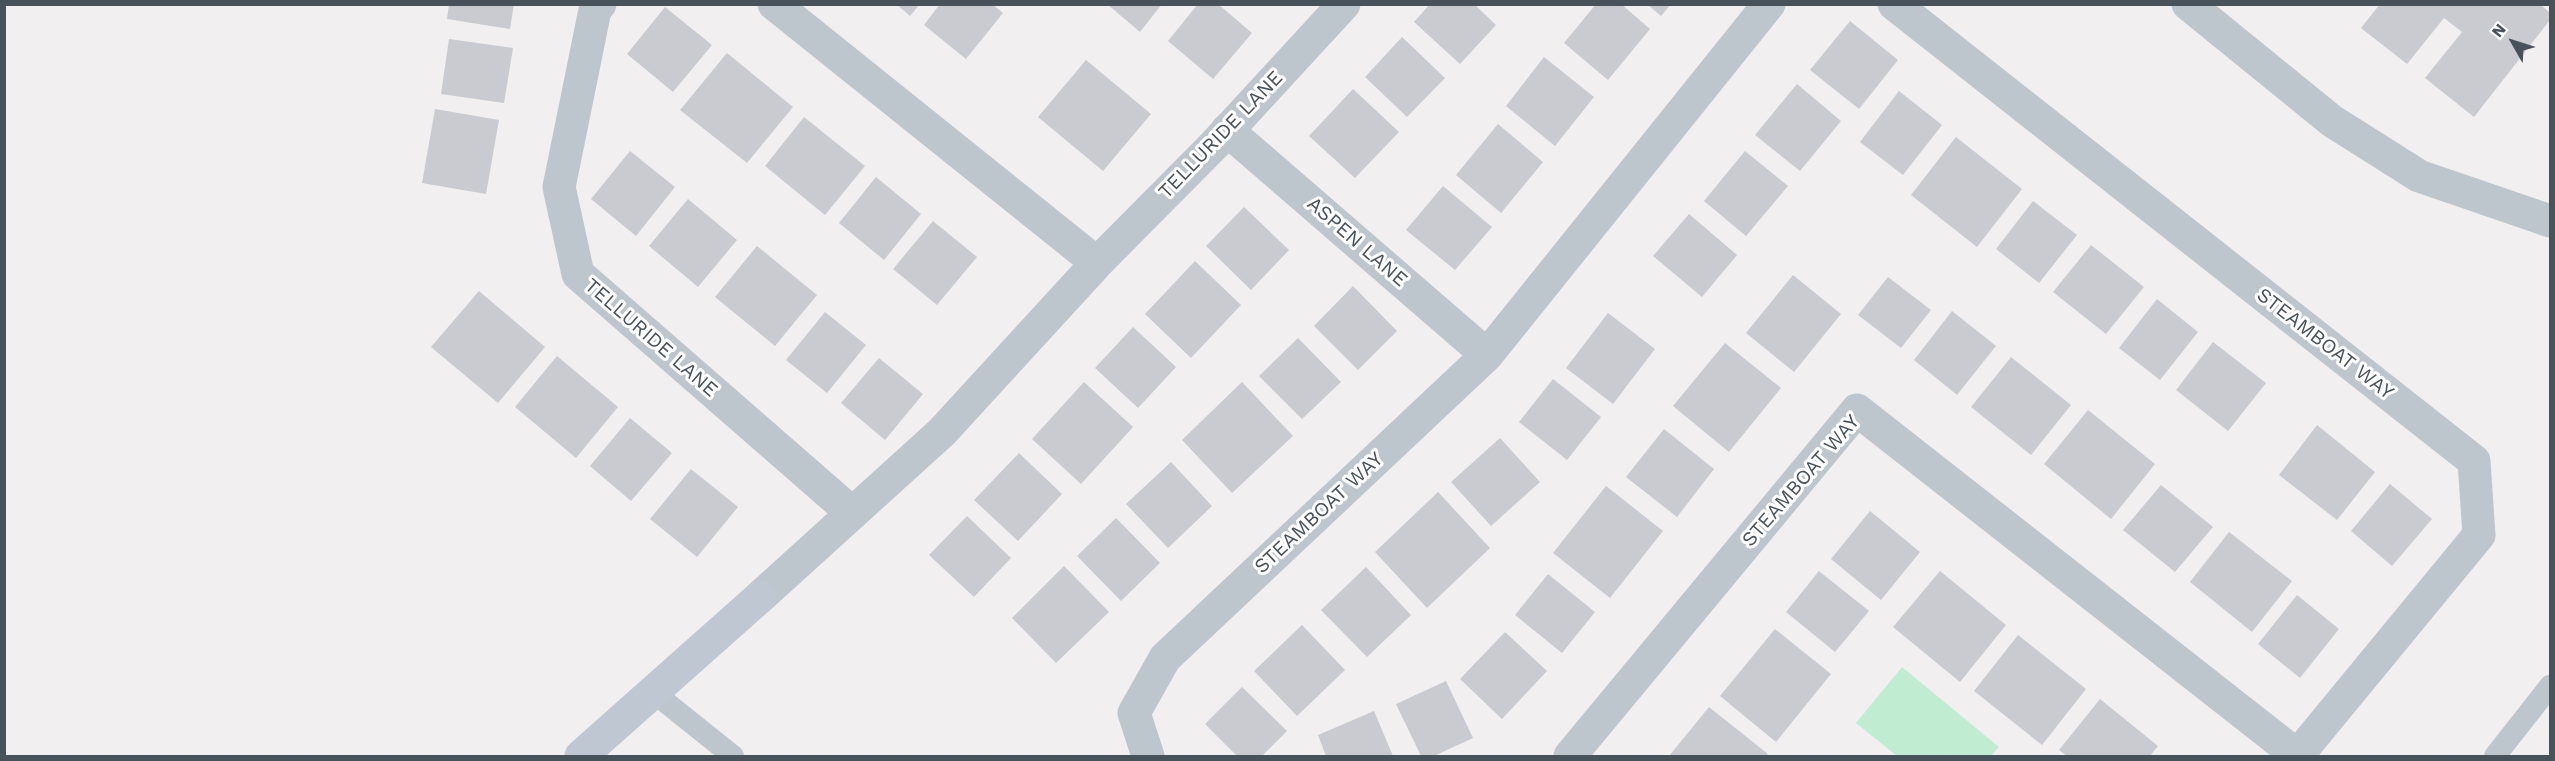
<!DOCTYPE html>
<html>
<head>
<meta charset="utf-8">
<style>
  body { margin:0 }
  #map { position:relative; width:2555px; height:761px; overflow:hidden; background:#f1efef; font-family:"Work Sans",sans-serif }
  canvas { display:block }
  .frame { position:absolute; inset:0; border:6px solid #48525b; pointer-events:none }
  .north { position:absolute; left:2483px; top:12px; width:60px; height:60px; -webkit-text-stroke:4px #fff; paint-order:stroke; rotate:309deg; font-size:16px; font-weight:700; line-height:24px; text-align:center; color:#48525b }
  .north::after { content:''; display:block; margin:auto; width:21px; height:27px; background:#48525b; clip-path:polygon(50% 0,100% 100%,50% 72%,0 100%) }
</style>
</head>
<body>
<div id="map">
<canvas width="2555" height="761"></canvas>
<div class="frame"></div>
<div class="north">N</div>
</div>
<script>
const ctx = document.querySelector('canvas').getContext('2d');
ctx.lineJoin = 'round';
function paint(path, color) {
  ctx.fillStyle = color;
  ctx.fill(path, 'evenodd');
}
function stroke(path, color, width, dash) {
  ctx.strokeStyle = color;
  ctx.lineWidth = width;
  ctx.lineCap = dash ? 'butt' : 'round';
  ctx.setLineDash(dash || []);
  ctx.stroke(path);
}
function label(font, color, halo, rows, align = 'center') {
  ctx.font = font + ' "Work Sans",sans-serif';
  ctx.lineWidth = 6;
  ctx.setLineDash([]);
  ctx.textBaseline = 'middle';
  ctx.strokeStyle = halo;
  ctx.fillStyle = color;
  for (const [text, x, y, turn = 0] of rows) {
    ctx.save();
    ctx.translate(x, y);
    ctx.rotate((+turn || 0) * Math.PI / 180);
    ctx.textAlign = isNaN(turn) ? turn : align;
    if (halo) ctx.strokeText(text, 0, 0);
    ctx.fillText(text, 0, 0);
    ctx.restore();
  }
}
paint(new Path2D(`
  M1902 667 1999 747 1991 756H1897L1856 723Z`), '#c0ecd2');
paint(new Path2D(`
  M449 4H514L510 29 447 19Z
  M896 4H920L910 16Z
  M940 4H992L1003 13 966 59 924 25Z
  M1107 4H1162L1140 32Z
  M1198 4H1218L1252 33 1213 79 1168 41Z
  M1430 4H1474L1496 25 1460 64 1414 22Z
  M1596 4H1621L1650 29 1608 80 1564 43Z
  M1647 4H1671L1661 16Z
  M2380 4H2540L2550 13V20L2474 117 2425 78 2462 32 2444 18 2407 64 2361 28Z
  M665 7 712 45 673 92 627 54Z
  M1850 21 1898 60 1859 109 1810 70Z
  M1402 37 1445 78 1407 117 1365 77Z
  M449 39 513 48 504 103 441 94Z
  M727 53 793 107 747 163 680 110Z
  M1544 57 1594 97 1555 146 1506 106Z
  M1086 60 1151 114 1103 171 1038 117Z
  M1797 84 1841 121 1800 171 1755 135Z
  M1353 89 1399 132 1355 178 1309 136Z
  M1899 91 1942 125 1903 175 1860 142Z
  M435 109 499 120 486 194 422 183Z
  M804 117 865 166 825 215 765 166Z
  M1498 124 1543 162 1501 213 1456 175Z
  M1956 137 2022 189 1977 247 1911 195Z
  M630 151 675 187 636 236 591 199Z
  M1745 151 1788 186 1746 236 1704 201Z
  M876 177 921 214 884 260 839 223Z
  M1443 186 1492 227 1455 270 1406 230Z
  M688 199 737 240 698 287 649 246Z
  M2033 201 2077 235 2039 283 1996 249Z
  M1244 207 1289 250 1251 290 1206 246Z
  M1689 214 1737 255 1702 297 1653 256Z
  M933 221 977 257 937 305 893 269Z
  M2091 245 2144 287 2106 334 2053 292Z
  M757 246 817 295 775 346 715 297Z
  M1195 261 1241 305 1191 358 1145 314Z
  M1793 275 1841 314 1794 372 1746 333Z
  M1888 277 1931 310 1901 348 1858 315Z
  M1353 286 1397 331 1358 370 1314 326Z
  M479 291 545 347 498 403 431 347Z
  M2157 299 2198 332 2160 380 2119 348Z
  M1952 311 1996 346 1957 395 1914 360Z
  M825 312 866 345 827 393 786 360Z
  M1608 313 1655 349 1613 404 1566 368Z
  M1133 327 1176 367 1138 408 1095 368Z
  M1298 338 1341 382 1302 419 1259 376Z
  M2213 342 2266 383 2228 431 2176 390Z
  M1725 343 1781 388 1729 452 1673 406Z
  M557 356 618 407 576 458 515 407Z
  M2011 357 2071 405 2031 455 1971 407Z
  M879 358 923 394 885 440 841 403Z
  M1553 379 1601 417 1567 460 1519 422Z
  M1084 382 1133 427 1081 484 1032 439Z
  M1242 382 1293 436 1232 493 1182 440Z
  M2088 410 2155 464 2111 519 2044 464Z
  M630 418 672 453 631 501 590 466Z
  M2317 425 2375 472 2337 520 2279 475Z
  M1664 429 1714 469 1677 517 1626 477Z
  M1500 438 1540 482 1491 526 1451 482Z
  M1019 453 1062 494 1018 541 974 500Z
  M1171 462 1212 506 1168 548 1126 504Z
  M691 469 738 507 697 557 650 519Z
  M2390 484 2432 519 2392 566 2351 531Z
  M2161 485 2213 527 2175 572 2123 530Z
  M1606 486 1663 531 1610 598 1553 553Z
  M1438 492 1490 548 1427 608 1375 552Z
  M1870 511 1920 552 1881 600 1831 559Z
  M967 516 1011 558 974 597 929 555Z
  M1116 518 1160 563 1121 601 1077 556Z
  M2229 532 2292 581 2252 632 2190 582Z
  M1064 566 1109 612 1056 663 1012 618Z
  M1366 567 1411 615 1367 657 1321 610Z
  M1819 571 1869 611 1835 652 1786 612Z
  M1940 571 2006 625 1960 682 1893 627Z
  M1548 574 1595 612 1562 653 1515 615Z
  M2297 595 2339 629 2300 678 2258 644Z
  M1302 625 1345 670 1297 716 1254 671Z
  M1775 629 1831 674 1776 742 1720 696Z
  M1505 632 1547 671 1502 719 1460 679Z
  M2018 635 2086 689 2042 745 1974 691Z
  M1446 681 1473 738 1434 756H1421L1396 704Z
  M1242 687 1287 731 1262 756H1237L1205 724Z
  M2100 699 2158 746 2150 756H2067L2059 750Z
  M1709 707 1768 754 1766 756H1669Z
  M1374 711 1393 756H1326L1318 735Z`), '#c9cbd1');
stroke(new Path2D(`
  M653 692 733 756
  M2495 756 2550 686`), '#bec6cd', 22);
stroke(new Path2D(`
  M600 4 595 10 559 187 578 274 851 512
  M774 4 1097 263
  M1894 4 2474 461 2479 535 2297 756
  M2188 4 2332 121 2419 176 2550 221
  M1227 130 1487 355
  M760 597 942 432 1097 263 1216 143 1344 4
  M1148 756 1134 713 1165 658 1487 355 1769 4
  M1570 756 1857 410 2298 756`), '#bec6cd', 33);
stroke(new Path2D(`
  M581 756 760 597`), '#bec7d2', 33);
label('20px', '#48525b', '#fff', [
  ["TELLURIDE LANE",1221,135,-46],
  ["ASPEN LANE",1357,242,41],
  ["TELLURIDE LANE",651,338,41],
  ["STEAMBOAT WAY",2325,344,38],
  ["STEAMBOAT WAY",1801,481,-49],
  ["STEAMBOAT WAY",1319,513,-43]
]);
</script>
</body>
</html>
